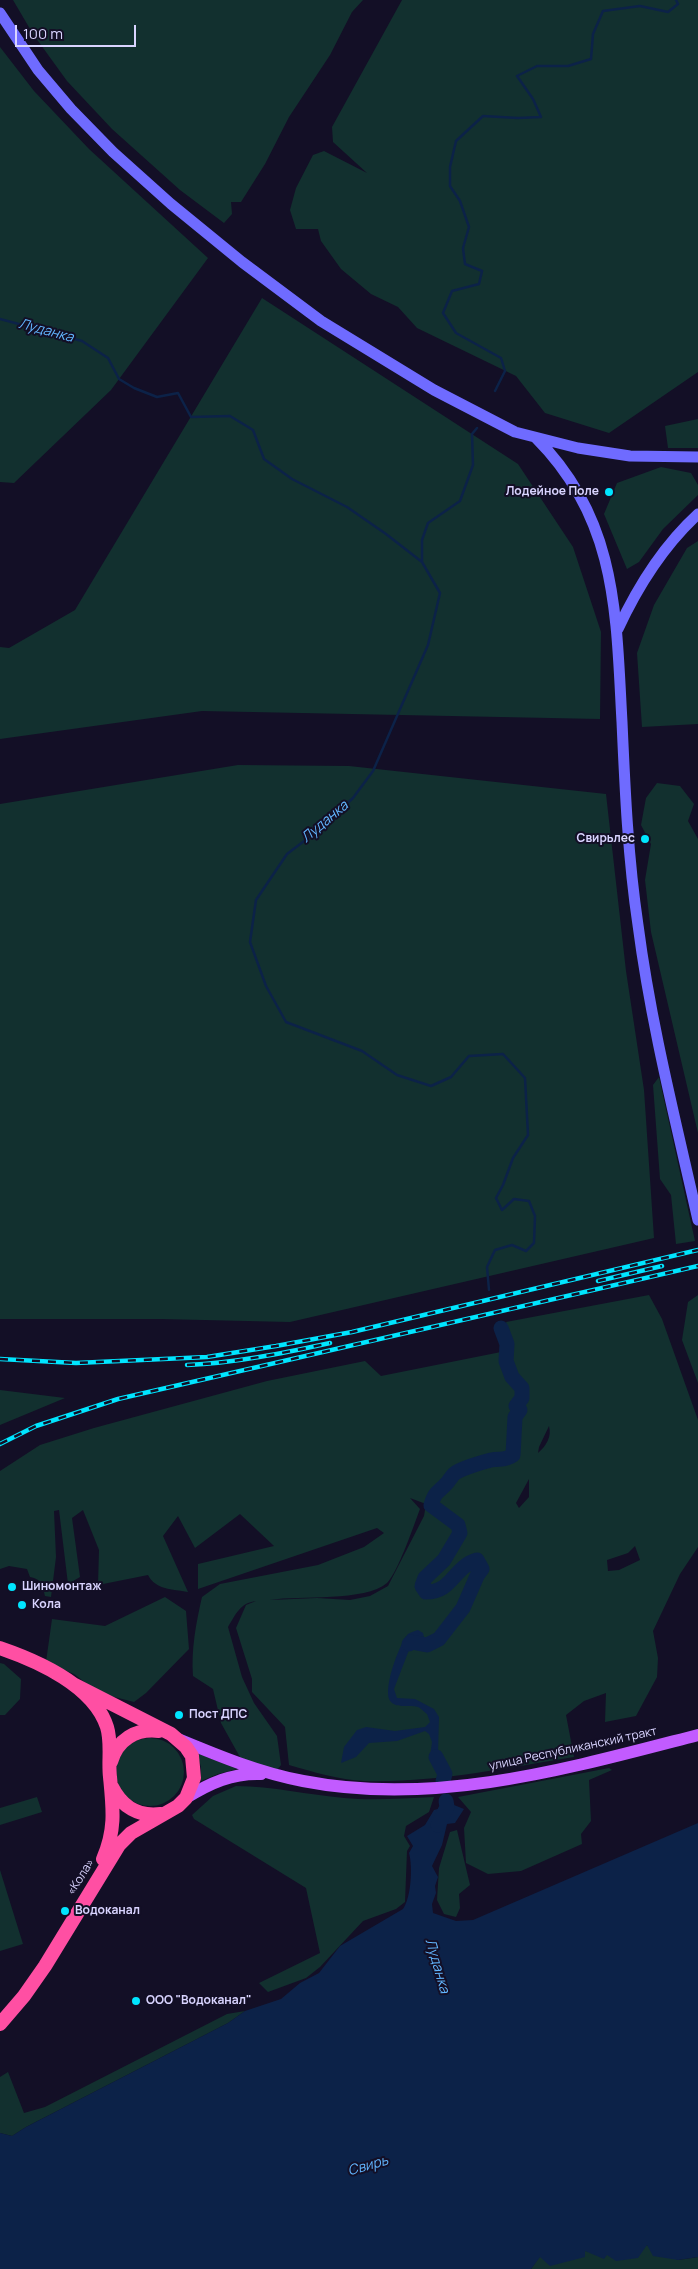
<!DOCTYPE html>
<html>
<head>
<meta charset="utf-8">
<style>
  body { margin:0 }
  #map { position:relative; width:698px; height:2269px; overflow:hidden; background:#130f26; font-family:Manrope,sans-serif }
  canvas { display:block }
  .scale { position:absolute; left:15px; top:25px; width:121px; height:22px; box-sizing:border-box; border:2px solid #d9d4ff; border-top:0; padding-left:6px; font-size:15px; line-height:18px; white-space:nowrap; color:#d9d4ff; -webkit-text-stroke:4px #130f26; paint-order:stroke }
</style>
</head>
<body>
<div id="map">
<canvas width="698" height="2269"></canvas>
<div class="scale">100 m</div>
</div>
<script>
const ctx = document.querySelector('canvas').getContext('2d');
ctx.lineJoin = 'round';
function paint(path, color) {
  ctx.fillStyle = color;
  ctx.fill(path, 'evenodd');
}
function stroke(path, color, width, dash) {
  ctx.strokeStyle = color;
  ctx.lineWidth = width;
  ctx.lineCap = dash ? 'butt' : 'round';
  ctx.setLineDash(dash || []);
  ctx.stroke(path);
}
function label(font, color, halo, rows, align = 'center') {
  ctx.font = font + ' Manrope,sans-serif';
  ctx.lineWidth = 4;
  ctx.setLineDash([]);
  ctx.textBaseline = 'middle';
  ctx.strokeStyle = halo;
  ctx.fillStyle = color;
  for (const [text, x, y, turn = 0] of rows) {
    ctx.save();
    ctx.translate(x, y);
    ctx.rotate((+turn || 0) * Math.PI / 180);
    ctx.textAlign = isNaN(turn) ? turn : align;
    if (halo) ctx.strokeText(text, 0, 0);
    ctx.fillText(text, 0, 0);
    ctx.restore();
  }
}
paint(new Path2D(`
  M13 0H363L352 12 330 55 289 117 265 164 241 202H231L232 214 224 223 180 190 112 129 67 81 33 34Z
  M402 0H698V372L609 433 545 413 516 376 417 328 398 307 371 294 341 269 321 241 318 229H296L290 210 296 188 313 155 324 151 367 173 333 142 332 127Z
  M0 47 34 91 89 149 208 258 111 390 14 483 0 482Z
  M262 298 518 464 573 547 601 632 600 719 202 711 0 739V647L9 648 75 610Z
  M698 419V448H668L665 426Z
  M661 467 691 473 698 485V495L663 529 639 562 627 569 604 514 617 483Z
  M698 541V724L642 727 637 653 654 605 687 548Z
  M238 765 349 766 606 794 626 971 644 1090 654 1238 290 1322 161 1319H0V804Z
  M657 783 680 786 694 804 688 821 698 839V1133L651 932 645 880 651 844 641 825 646 798Z
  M659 1077 695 1241 676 1244 671 1195 660 1179 653 1085Z
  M649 1295 662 1319 698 1420V1547L680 1574 653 1631 658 1658 657 1677 636 1716 605 1722 606 1693 584 1701 566 1715 574 1757C505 1768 435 1783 364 1781 339 1780 314 1772 289 1765L285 1727 252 1692V1679L236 1628 246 1605 256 1601C240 1603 236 1614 228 1627L242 1677 254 1703 277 1736 281 1765 277 1770 241 1759 221 1723 213 1689 193 1676C191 1650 196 1623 202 1597L220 1584 318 1565 364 1547 384 1533 377 1528 198 1589V1564L274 1546 240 1514 195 1548 178 1516 163 1536 188 1592C172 1589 156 1590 148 1575L98 1585 99 1550 83 1510 72 1518 80 1577 68 1584 59 1510 54 1511 56 1557 51 1597 45 1596C43 1586 42 1579 30 1577L27 1569 9 1566 0 1569V1471L40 1445 94 1428 267 1381 365 1361 381 1376 511 1350 506 1322ZM549 1426C552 1437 546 1446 538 1453L539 1447ZM529 1479V1497L519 1508 516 1503ZM410 1498 426 1504 424 1516 388 1586 370 1596 350 1600 317 1598 270 1600C300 1595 365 1602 387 1583 398 1572 414 1525 420 1509ZM635 1546 640 1560 619 1570 608 1571 607 1560 628 1553Z
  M698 1295V1383L682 1340 688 1302Z
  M0 1390 65 1398 0 1425Z
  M165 1597 186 1611 189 1649 146 1693 134 1702 99 1693 74 1674 46 1662 52 1619 105 1626Z
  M0 1663 4 1664 21 1679 20 1699 5 1715H0Z
  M116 1772a34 34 0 1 1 68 0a34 34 0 1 1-68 0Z
  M197 1753 237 1769 218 1774 201 1781V1767Z
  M609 1768 612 1770 589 1780 591 1821 581 1834 582 1844 521 1871 488 1874 466 1863 464 1828 471 1812 458 1797Z
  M236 1786C273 1786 308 1795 344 1798 374 1801 404 1798 434 1797L429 1812 406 1826 404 1836 410 1846 407 1851 405 1902 396 1909 363 1921 320 1967 306 1978 268 1992 259 1983 320 1953 306 1888 194 1819 192 1815 213 1796Z
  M37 1797 42 1812 0 1825V1808Z
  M457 1830 470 1885 459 1894 460 1908 456 1917 444 1914 437 1900 439 1868 450 1832Z
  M0 1870 23 1944 0 1951Z
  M245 2011 228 2023 26 2127 12 2136 0 2133V2077L8 2072 24 2113 45 2107 227 2014Z
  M647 2245 678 2260 698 2257V2269H531L540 2256 585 2251 607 2254Z`), '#12302f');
paint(new Path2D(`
  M418 1630 423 1633 424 1637 418 1636 417 1640 427 1645 409 1650 394 1689 397 1698 415 1699 434 1709 439 1717 438 1754 448 1770 445 1774 440 1772 430 1757 432 1742 429 1734 425 1731 397 1741 369 1743 356 1757 341 1763 344 1747 357 1730 366 1727 395 1731 425 1727 430 1722 427 1714C424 1712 421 1708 418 1707 409 1704 398 1709 391 1702 381 1693 399 1644 408 1634 411 1632 415 1631 418 1630Z
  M454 1805 464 1809 455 1823 447 1824 442 1845 432 1866 438 1877 435 1886 436 1893 432 1904 433 1913 456 1921 473 1920 698 1823V2257L678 2260 653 2256 647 2245 638 2258 616 2261 607 2255 604 2259 585 2251V2257L550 2266 540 2257 531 2269H0V2133L12 2136 26 2127 228 2023 245 2011 281 1999 300 1983 319 1973 340 1946 403 1909C411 1898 413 1867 409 1853L413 1846 407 1836 425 1825 434 1810Z`), '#0c2248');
stroke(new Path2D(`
  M0 319 82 341 108 358 119 379 134 388 157 397 178 393 191 417 230 416 253 430 264 459 292 479 347 507 386 534 422 562 440 593 428 645 373 771 353 798 316 832 287 854 256 900 250 942 266 986 286 1022 362 1051 397 1075 431 1086 451 1077 469 1056 503 1054 525 1078 528 1135 513 1158 503 1185 496 1198 502 1210 514 1199 529 1201 535 1216 534 1243 526 1251 512 1245 495 1250 487 1267 489 1290
  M495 391 505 371 501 358 456 333 443 313 452 291 479 284 482 271 465 264 463 248 469 227 460 201 450 186V167L456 141 483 116 518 118 541 117 533 99 517 76 537 66H568L591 59 593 34 603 11 640 6 668 12 678 4 676 0
  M422 562V540L428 523 460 501 473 465 472 434 477 428`), '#0c2248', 2.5);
stroke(new Path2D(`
  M409 1644 411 1642 427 1645 439 1639 463 1608 477 1576 482 1569 477 1560C453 1567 453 1592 426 1592L422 1586 425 1578 444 1560 460 1533 458 1525 431 1505C435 1491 438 1493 447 1483 449 1481 451 1477 454 1474 459 1469 483 1462 491 1460 500 1458 505 1461 513 1455L515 1417 520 1410 516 1406 522 1398V1388L512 1377 506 1361 507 1344 501 1328
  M436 1757 445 1774 443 1781
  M438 1825 447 1807 446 1801`), '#0c2248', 15);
stroke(new Path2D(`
  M0 13 38 70 71 109 113 152 171 204 242 262 321 321 434 390 515 432 578 448 630 456 698 457
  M536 438C618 520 616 615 622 722 625 790 628 858 638 925 651 1025 676 1122 698 1220
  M618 629C638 586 663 546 698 514`), '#6f6bff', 11);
stroke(new Path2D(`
  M178 1739C219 1756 260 1773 303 1781 436 1807 570 1768 698 1735
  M186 1798C210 1783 232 1773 261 1774`), '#c25bff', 12);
stroke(new Path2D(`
  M0 1648C38 1661 94 1686 107 1727 112 1743 108 1761 110 1777 113 1808 116 1830 103 1859
  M111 1762C117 1740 136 1728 159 1731
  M112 1787C122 1807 139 1817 161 1814
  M0 2024 24 1996 45 1966 119 1845 131 1833 178 1806 186 1798 194 1778 192 1756 186 1747 171 1734 73 1684`), '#ff4fa3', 14);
const rail = new Path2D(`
  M598 1281 662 1266
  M0 1359 76 1363 207 1357 276 1346 352 1332 698 1250
  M187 1365C235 1363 284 1353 330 1343
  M0 1444 36 1426 118 1399 698 1266`);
stroke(rail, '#00e5ff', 4.5);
stroke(rail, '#130f26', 2.5, [8]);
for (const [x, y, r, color] of [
  [609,492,5,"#00e5ff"],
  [645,839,5,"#00e5ff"],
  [12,1587,5,"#00e5ff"],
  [22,1605,5,"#00e5ff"],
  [179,1715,5,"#00e5ff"],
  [65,1911,5,"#00e5ff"],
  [136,2001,5,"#00e5ff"]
]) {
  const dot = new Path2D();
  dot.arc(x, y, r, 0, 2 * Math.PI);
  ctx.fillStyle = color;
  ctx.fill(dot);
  stroke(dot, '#130f26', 2);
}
label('bold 12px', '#d9d4ff', '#130f26', [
  ["Лодейное Поле",599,492,"right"],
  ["Свирьлес",635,839,"right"],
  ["Шиномонтаж",22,1587],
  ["Кола",32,1605],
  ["Пост ДПС",189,1715],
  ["Водоканал",75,1911],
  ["ООО \"Водоканал\"",146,2001]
], 'left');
label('12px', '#d9d4ff', '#130f26', [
  ["улица Республиканский тракт",573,1749,-12],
  ["«Кола»",81,1877,-58]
]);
label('italic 14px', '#62b6ff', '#130f26', [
  ["Луданка",46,331,15],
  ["Луданка",325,822,-40],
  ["Луданка",437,1966,74],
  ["Свирь",368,2166,-16]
]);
</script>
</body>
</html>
